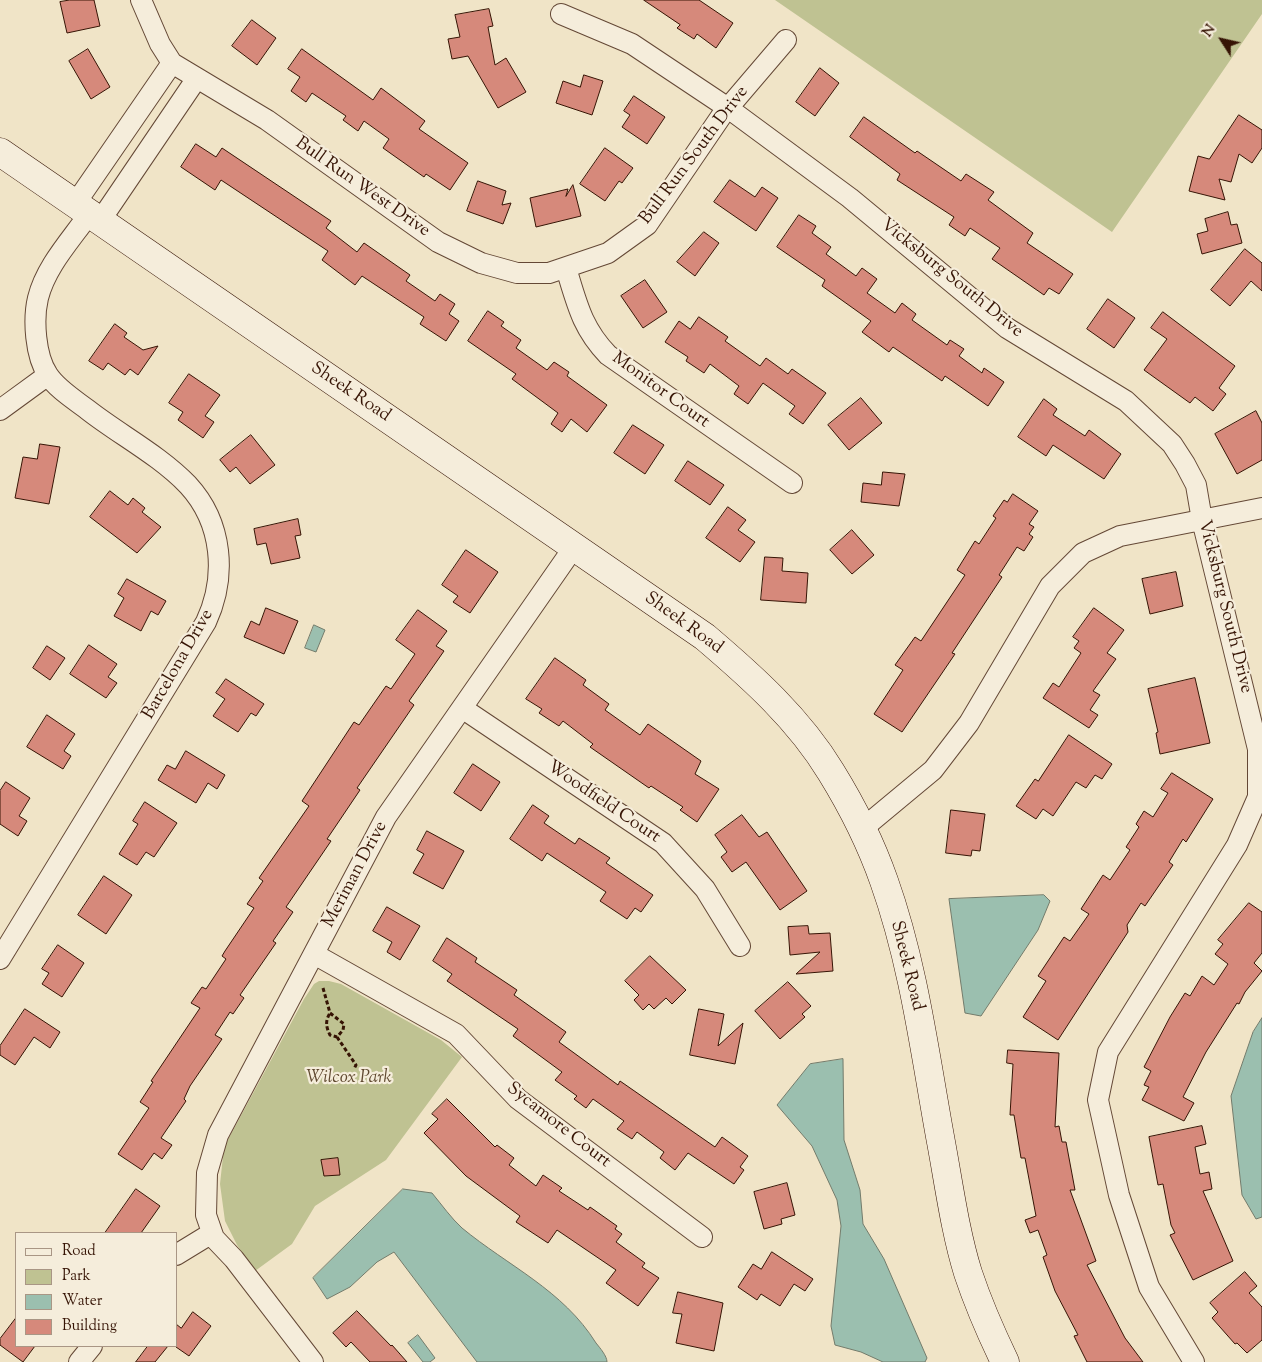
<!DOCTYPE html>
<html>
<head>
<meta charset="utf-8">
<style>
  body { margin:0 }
  #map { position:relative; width:1262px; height:1362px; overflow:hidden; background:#f0e4c7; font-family:"Sorts Mill Goudy",serif }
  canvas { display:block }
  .legend { position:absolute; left:15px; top:1232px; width:162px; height:115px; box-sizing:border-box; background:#f5eddb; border:1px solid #a99685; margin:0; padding:6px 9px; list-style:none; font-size:15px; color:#361405 }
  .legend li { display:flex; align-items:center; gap:10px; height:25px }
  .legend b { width:25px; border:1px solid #a99685 }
  .north { position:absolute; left:1197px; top:15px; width:50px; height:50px; -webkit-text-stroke:4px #f5eddb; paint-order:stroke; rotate:305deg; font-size:14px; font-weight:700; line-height:20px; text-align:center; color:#361405 }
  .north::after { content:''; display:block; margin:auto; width:18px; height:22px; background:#361405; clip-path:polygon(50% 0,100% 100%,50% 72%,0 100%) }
</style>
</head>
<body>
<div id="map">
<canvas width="1262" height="1362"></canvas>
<ul class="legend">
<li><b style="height:6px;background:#f5eddb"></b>Road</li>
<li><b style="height:14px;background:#bfc292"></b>Park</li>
<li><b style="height:14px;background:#9bbfaf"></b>Water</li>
<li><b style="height:14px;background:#d6897b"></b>Building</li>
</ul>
<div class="north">N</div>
</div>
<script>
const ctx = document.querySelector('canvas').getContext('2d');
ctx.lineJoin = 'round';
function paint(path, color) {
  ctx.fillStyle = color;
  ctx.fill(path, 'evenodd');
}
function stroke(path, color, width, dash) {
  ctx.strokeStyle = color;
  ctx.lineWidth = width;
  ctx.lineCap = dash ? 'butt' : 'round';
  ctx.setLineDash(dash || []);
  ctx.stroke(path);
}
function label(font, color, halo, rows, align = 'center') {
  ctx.font = font + ' "Sorts Mill Goudy",serif';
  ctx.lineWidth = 4.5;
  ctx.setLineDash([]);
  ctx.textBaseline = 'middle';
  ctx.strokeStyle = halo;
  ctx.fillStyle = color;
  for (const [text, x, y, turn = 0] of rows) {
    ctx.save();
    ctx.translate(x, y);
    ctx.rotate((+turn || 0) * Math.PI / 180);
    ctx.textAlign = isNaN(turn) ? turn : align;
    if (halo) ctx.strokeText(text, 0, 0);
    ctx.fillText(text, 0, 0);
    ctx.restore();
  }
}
paint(new Path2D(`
  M775 0H1262V14L1112 232Z
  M319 981H329L341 984 441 1040 462 1057 386 1160 315 1206 292 1244 255 1271 237 1245 225 1221 220 1184 224 1147 304 999 314 984Z`), '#bfc292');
const water = new Path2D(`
  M314 625 325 630 316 652 305 648Z
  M1044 895 1050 901 1038 930 981 1016 965 1013 949 899Z
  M1262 1018V1217L1256 1219 1242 1195 1231 1096 1253 1032Z
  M843 1059 844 1140 860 1190 863 1224 884 1259 927 1358 925 1362H883L861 1352 835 1345 831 1326 841 1226 837 1200 812 1146 777 1105 810 1064Z
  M403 1189 432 1193C442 1205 451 1218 462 1228 508 1266 563 1290 596 1343 600 1348 607 1356 607 1362H477L394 1252 377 1262 350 1287 327 1299 313 1278Z
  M418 1335 435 1358 430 1362H423L408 1343Z`);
paint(water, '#9bbfaf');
stroke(water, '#737b6b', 1);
const building = new Path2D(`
  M70 0H94L100 26 67 33 60 2Z
  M644 0H699L733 23 716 48 697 34 694 39 677 28 680 25Z
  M489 9 493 26 488 27 495 65 506 58 526 92 498 108 468 56 452 59 448 39 460 37 455 15Z
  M252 20 276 38 257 65 232 46Z
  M88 49 110 87 91 99 69 61Z
  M302 49 373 100 381 88 425 121 419 129 468 163 450 190 426 174 424 177 383 148 389 139 364 121 358 131 343 120 346 116 312 93 306 102 291 91 300 77 288 69Z
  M820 68 839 83 815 116 796 102Z
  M584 75 603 81 592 115 556 103 563 81 580 87Z
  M634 96 665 117 647 144 622 127 630 115 624 111Z
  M1239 115 1262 130V148L1252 163 1239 154 1231 182 1219 179 1225 200 1189 191 1198 156 1209 159Z
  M864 117 915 153 917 151 961 181 966 174 994 192 988 200 1033 233 1027 243 1073 274 1059 294 1049 288 1044 295 992 259 1000 248 970 228 965 236 949 225 954 217 897 180 900 174 850 137Z
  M196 144 216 157 222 148 331 221 326 228 357 252 364 243 410 275 406 281 435 301 440 294 455 304 449 314 459 321 446 341 420 324 424 317 362 276 355 285 322 260 328 251 221 180 215 190 181 167Z
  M605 148 633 168 622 183 619 181 605 201 580 184Z
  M730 180 755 197 762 187 778 198 756 231 714 202Z
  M478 181 506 191 502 205 511 203 503 224 467 211Z
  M573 185 581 216 536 227 530 198 568 189 566 196Z
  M1228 212 1231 225 1237 224 1242 243 1202 254 1197 234 1208 231 1205 219Z
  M799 215 816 226 812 233 831 247 826 254 856 276 862 268 877 279 867 293 895 313 902 303 916 314 912 320 947 345 950 340 964 349 959 356 982 373 984 368 1004 382 988 406 945 376 942 381 893 347 889 352 862 332 871 321 822 286 825 280 777 247Z
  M704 232 719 243 695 276 677 262Z
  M1245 249 1262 263V291L1251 281 1230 306 1211 290Z
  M645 280 667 312 643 328 621 296Z
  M1108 299 1135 318 1114 348 1087 329Z
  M488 311 504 322 501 326 521 340 516 348 547 370 554 362 569 372 567 376 607 405 587 432 571 419 562 432 551 424 558 413 512 379 516 374 468 341Z
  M1163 312 1235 366 1219 388 1226 394 1213 411 1195 397 1190 403 1144 370 1167 339 1151 328Z
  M699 317 728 337 725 341 760 366 766 358 788 374 792 369 826 393 803 424 789 414 795 406 763 383 748 404 734 394 739 386 710 364 704 373 686 361 688 357 665 342 679 321 690 329Z
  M115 324 127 333 124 337 143 350 158 346 138 375 130 369 125 375 108 363 103 370 89 361Z
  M189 374 220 395 205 416 214 422 203 438 178 420 183 412 169 403Z
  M861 398 882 423 849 450 828 425Z
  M1044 399 1057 409 1053 415 1085 436 1089 430 1121 454 1104 479 1053 445 1046 456 1018 437Z
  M1256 411 1262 423V460L1237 474 1215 434Z
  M633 425 664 445 645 474 614 453Z
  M251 435 275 465 250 484 236 467 230 472 220 460Z
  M40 444 60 447 49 504 15 498 23 457 37 459Z
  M688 461 724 485 710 505 675 481Z
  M883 472 905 474 899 506 861 502 863 483 881 485Z
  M110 491 128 505 133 498 145 508 142 512 161 527 137 553 90 517Z
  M1013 494 1038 511 1029 524 1034 527 1029 534 1033 537 1024 551 1017 547 999 575 1002 577 952 653 955 654 902 732 874 714 903 670 895 665 915 637 921 641 965 575 957 570 975 541 979 544 996 518 993 516 1004 500 1007 502Z
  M728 507 746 520 738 530 755 542 740 562 706 538Z
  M298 519 301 535 295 536 300 558 271 564 266 543 257 545 254 529Z
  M852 530 874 555 852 574 830 550Z
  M466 550 498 572 470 613 453 602 458 596 442 585Z
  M765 557 783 558 782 571 808 573 806 603 761 600Z
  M1176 572 1183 606 1150 614 1142 579Z
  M127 579 166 601 158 615 151 611 141 631 114 616 124 598 118 594Z
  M266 608 298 621 284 654 244 637 251 621 259 625Z
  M1094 608 1124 630 1107 653 1116 659 1093 691 1100 695 1090 710 1098 715 1089 728 1043 698 1053 683 1059 687 1081 653 1074 648 1079 641 1073 637Z
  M418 610 447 631 436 646 444 651 409 701 414 705 357 788 360 790 327 839 331 841 286 907 293 912 273 941 276 943 240 995 244 998 233 1014 230 1012 215 1035 222 1039 190 1086 184 1099 186 1101 161 1138 172 1145 162 1159 154 1153 142 1170 118 1154 149 1108 140 1102 153 1082 151 1081 200 1008 191 1003 202 987 206 989 226 959 222 956 225 951 254 908 247 904 263 881 259 878 309 806 302 801 354 722 359 725 386 686 391 689 415 654 396 640Z
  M89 645 117 664 108 677 117 683 106 698 70 674Z
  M47 646 65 658 50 680 33 668Z
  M555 658 586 680 583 685 609 704 605 710 640 735 648 724 701 761 695 774 719 789 697 822 680 810 683 807 651 786 649 788 590 747 593 744 563 721 559 726 539 713 542 709 526 699Z
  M1195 678 1210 743 1160 754 1156 733 1158 732 1148 689Z
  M226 679 264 704 256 716 251 713 238 732 213 716 225 699 216 693Z
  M47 715 75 734 64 751 71 756 63 769 27 747Z
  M1069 735 1112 764 1102 779 1095 775 1086 788 1076 782 1053 816 1043 809 1036 819 1016 806 1035 779 1038 781Z
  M186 751 225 775 217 789 208 783 196 803 158 780 167 765 175 769Z
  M473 764 500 782 481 811 454 793Z
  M1172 773 1213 799 1186 842 1183 839 1169 862 1173 865 1145 906 1141 903 1127 925 1128 932 1058 1040 1023 1017 1046 981 1038 976 1064 937 1070 941 1089 914 1081 909 1103 875 1110 880 1130 850 1126 847 1139 827 1136 824 1144 811 1153 817 1168 793 1161 789Z
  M6 782 30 798 19 816 27 821 18 836 0 824V791Z
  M145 802 177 823 154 857 146 852 137 865 119 854 138 824 133 821Z
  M533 805 549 816 544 823 575 844 579 838 610 858 606 863 653 895 641 912 635 908 627 919 600 901 606 892 547 853 542 861 510 839Z
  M951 810 985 814 980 851 972 850 971 856 946 853Z
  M742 815 759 837 767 832 807 891 780 910 746 862 732 872 721 857 727 852 715 835Z
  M427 831 464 851 443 889 413 873 424 854 417 850Z
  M104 876 132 895 106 934 78 915Z
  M1249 903 1262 912V953L1254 963 1262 971 1245 992 1239 1004 1237 1003 1206 1052 1183 1097 1194 1103 1184 1121 1142 1100 1149 1087 1144 1085 1151 1071 1144 1067 1170 1017 1185 993 1190 996 1202 976 1214 985 1228 964 1215 954 1223 944 1218 940Z
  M387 907 420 926 400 960 387 952 392 942 373 931Z
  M808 926 809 934 830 933 833 971 796 974 820 952 790 955 788 927Z
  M447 938 477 958 475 962 517 990 514 995 566 1032 559 1042 618 1085 620 1081 715 1147 722 1137 748 1156 740 1167 744 1170 734 1184 688 1153 675 1170 660 1158 664 1152 637 1132 632 1139 617 1129 624 1121 593 1099 586 1108 574 1099 577 1096 555 1080 562 1072 513 1036 518 1029 447 981 452 974 433 961Z
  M58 945 84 963 62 997 42 984 49 973 42 969Z
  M650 956 686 990 672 1004 666 998 654 1009 649 1004 643 1010 634 1000 639 995 625 981Z
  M788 982 811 1006 802 1014 805 1017 780 1039 755 1011Z
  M25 1009 60 1032 50 1048 34 1037 15 1065 0 1055V1046Z
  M699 1009 724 1014 718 1046 743 1023 735 1064 690 1055Z
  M1008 1050 1059 1053 1055 1127 1059 1126 1062 1142H1066L1075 1190H1070L1096 1261 1087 1265 1125 1338 1143 1362H1087L1074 1336 1078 1335 1055 1291 1043 1257 1047 1255 1038 1230 1030 1233 1025 1220 1036 1216 1025 1158H1021L1014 1115H1010L1013 1064 1007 1063Z
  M447 1099 495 1147 497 1145 514 1158 509 1165 536 1186 543 1175 562 1188 559 1191 588 1210 590 1207 617 1226 615 1229 622 1234 616 1242 645 1263 642 1267 659 1278 638 1306 606 1283 616 1270 557 1230 548 1243 516 1222 520 1216 466 1176 424 1133 438 1119 432 1114Z
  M1202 1126 1206 1144 1195 1147 1200 1174 1209 1172 1212 1189 1203 1191 1233 1261 1193 1280 1170 1235 1175 1233 1171 1225 1163 1184 1158 1185 1149 1137Z
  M338 1158 340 1175 324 1176 321 1160Z
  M787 1183 795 1215 781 1219 782 1224 764 1229 754 1192Z
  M136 1189 160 1206 141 1233H105Z
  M772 1252 813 1279 805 1291 794 1284 780 1306 761 1294 757 1300 738 1287 753 1264 761 1269Z
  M1245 1272 1257 1286 1249 1293 1262 1307V1340L1247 1353 1237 1343 1235 1344 1212 1318 1218 1312 1210 1303Z
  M678 1292 723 1303 714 1351 676 1343 682 1314 673 1313Z
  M357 1311 391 1346 392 1345 407 1362H370L351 1342 346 1347 333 1333Z
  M193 1312 211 1326 189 1356 176 1347V1324L181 1328Z
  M16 1318V1346H35L23 1362 0 1345V1339Z
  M148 1346H168L155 1362H136Z`);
paint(building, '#d6897b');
stroke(building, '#361405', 1);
const street = new Path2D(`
  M141 0 160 44 172 63 267 120 438 242 481 263 517 273H549L608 253 647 225 722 115 786 40
  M561 14 632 44 728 108 850 198 1007 328 1126 401 1172 444 1185 464 1196 485 1202 520 1258 749V797L1237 845 1108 1052 1098 1100 1119 1195 1149 1287 1194 1362
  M75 204 172 63
  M100 221 197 78
  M566 268C577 304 582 328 608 355L792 483
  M0 410 48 375
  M462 708 663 843 705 889 740 946
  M862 829 933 770 969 723 1050 586 1083 553 1120 536 1262 508
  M314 954 456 1034 518 1099 702 1237
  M0 959 206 622C227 577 223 523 188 485 159 455 120 435 88 410 75 400 57 389 48 375 35 356 33 319 38 298 46 266 71 240 89 214
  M176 1255 212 1233
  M79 1362 92 1346
  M313 1362 234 1259 214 1238 206 1215 207 1173 218 1135 386 817 574 547`);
const secondary = new Path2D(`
  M0 152 705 637C752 677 799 719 831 772 852 806 871 844 884 881 914 965 925 1055 941 1142 949 1185 955 1231 968 1273 978 1303 991 1333 1005 1362`);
stroke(street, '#644836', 22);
stroke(secondary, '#361405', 29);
stroke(new Path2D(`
  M323 988 330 1013 344 1024 343 1030 337 1037 330 1035C326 1027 325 1021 330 1013
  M337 1037 356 1065 354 1069`), '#361405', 3, [4, 2.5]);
stroke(street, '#f5eddb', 20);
stroke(secondary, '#f5eddb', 28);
label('18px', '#361405', '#f5eddb', [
  ["Bull Run South Drive",695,156,-53],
  ["Bull Run West Drive",362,188,35],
  ["Vicksburg South Drive",951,279,39],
  ["Monitor Court",660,391,36],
  ["Sheek Road",350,393,34],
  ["Vicksburg South Drive",1224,607,76],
  ["Sheek Road",683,624,36],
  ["Barcelona Drive",179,665,-60],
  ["Woodfield Court",603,803,34],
  ["Meriman Drive",356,875,-62],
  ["Sheek Road",906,966,76],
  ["Sycamore Court",558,1126,38]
]);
label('italic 18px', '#5f482f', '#f5eddb', [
  ["Wilcox Park",349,1079]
]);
</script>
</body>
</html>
